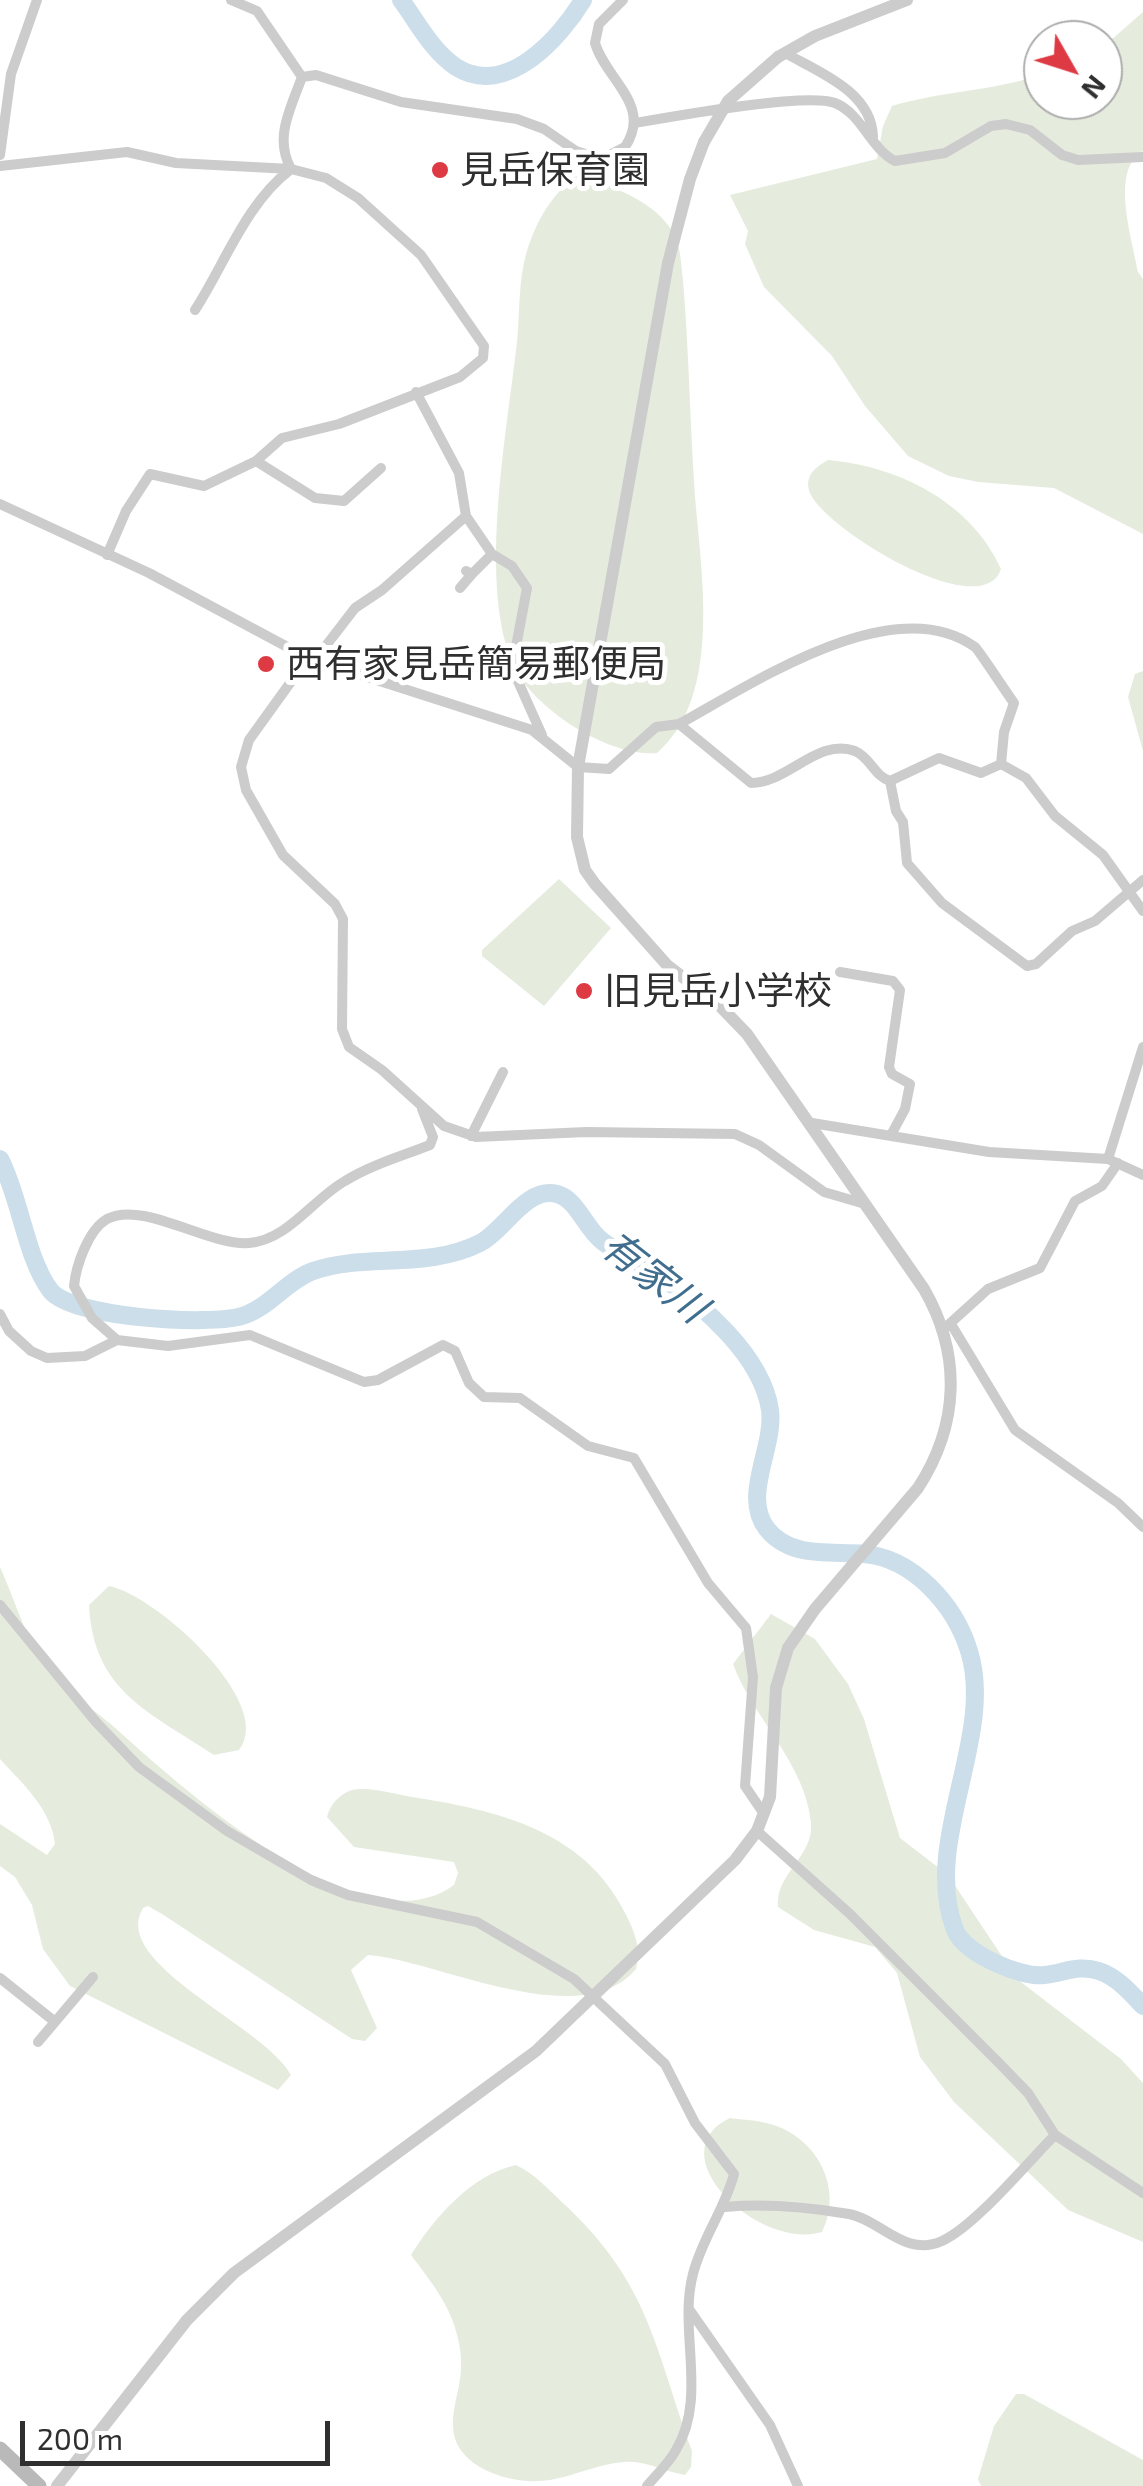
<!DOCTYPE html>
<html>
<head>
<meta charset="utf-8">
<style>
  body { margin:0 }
  #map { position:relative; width:1143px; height:2486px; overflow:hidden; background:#fff; font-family:"Exo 2",sans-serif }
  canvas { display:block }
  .north { position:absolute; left:1023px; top:20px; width:100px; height:100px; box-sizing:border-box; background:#fff; border:2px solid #acacac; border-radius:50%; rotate:129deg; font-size:28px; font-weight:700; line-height:40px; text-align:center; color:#2f2f2f }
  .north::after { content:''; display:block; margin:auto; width:35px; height:45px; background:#dd3a43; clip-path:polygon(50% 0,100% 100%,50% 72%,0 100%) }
  .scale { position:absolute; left:20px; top:2421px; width:310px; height:45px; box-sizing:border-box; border:5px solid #2f2f2f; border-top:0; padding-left:12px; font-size:30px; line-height:35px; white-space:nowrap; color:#2f2f2f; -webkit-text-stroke:8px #fff; paint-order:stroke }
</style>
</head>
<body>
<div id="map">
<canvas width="1143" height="2486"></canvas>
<div class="north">N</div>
<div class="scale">200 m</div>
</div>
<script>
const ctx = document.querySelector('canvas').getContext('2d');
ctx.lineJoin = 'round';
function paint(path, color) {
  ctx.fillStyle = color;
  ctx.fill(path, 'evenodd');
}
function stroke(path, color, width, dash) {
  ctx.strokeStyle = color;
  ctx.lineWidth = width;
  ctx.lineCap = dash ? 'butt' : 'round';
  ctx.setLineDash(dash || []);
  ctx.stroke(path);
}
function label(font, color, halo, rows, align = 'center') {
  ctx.font = font + ' "Exo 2","Noto Sans JP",sans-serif';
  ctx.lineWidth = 10;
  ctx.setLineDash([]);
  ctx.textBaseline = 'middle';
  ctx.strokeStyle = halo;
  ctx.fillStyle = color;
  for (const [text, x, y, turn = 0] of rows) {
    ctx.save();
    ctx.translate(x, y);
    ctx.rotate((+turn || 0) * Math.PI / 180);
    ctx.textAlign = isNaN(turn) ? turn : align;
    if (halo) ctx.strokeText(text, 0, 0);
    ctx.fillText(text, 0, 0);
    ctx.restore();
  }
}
paint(new Path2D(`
  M1143 12V151C1109 170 1133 241 1138 272L1143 279V534L1054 488 978 482 949 476 908 456 865 406 832 356 764 287 745 244 748 231 730 195 877 159 883 126 892 106C942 91 994 91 1043 74V100H1103V47Z
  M576 176C610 184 657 202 674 234 681 247 681 266 683 280 689 352 690 424 695 496 701 572 723 696 657 753 609 758 528 706 511 660 479 576 507 432 517 342 520 313 518 279 527 251 536 222 551 195 576 176Z
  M828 460C898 466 971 502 1001 569 982 627 816 524 809 490 805 475 816 467 828 460Z
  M1143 671V751L1128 697 1135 674Z
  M559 879 611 928 544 1006 482 956V950Z
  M0 1567C14 1598 25 1636 44 1665 61 1690 90 1706 113 1726 178 1784 361 1953 454 1885L458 1873 454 1862 354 1847 327 1817C330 1805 339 1794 352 1790 369 1786 395 1794 412 1797 496 1810 583 1830 624 1911 634 1930 642 1948 636 1969 580 2035 437 1960 368 1955L351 1970 377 2028 365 2041 352 2039 162 1914 148 1906 143 1908C109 1964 264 2025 291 2075L278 2090 70 1986 43 1949 32 1905 15 1877 0 1866V1824L47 1855 55 1844C51 1809 23 1784 0 1759Z
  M109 1586C154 1594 277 1703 239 1750L214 1755C149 1712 93 1691 89 1605Z
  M771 1614 815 1639 848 1684 864 1719 900 1838 948 1875 1017 1979 1121 2059 1143 2083V2242L1068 2210 954 2102 920 2057 897 1973 875 1947 814 1930 778 1907C775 1873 814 1857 811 1823 806 1764 752 1717 733 1664Z
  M730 2118C743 2120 758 2120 770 2124 817 2137 844 2188 822 2232 758 2251 656 2153 730 2118Z
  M516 2165C535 2174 548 2189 563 2203 650 2284 654 2346 692 2451L691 2467 685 2475C665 2472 645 2460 625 2462 592 2464 561 2484 527 2481 497 2479 453 2462 453 2426 452 2401 465 2381 460 2349 454 2309 434 2286 411 2255 434 2218 471 2175 516 2165Z
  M1016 2394H1024L1143 2460V2486H981L978 2479 994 2426Z`), '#e5ecde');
stroke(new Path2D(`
  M401 0C418 23 432 51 456 67 506 99 560 38 583 0
  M0 1159C20 1197 26 1258 50 1290 71 1318 210 1326 242 1316 269 1308 286 1281 313 1271 363 1253 427 1270 480 1243 504 1231 526 1186 557 1194 577 1199 585 1228 602 1241 619 1254 640 1262 658 1274 701 1304 762 1355 770 1410 775 1448 741 1496 767 1529 791 1559 830 1551 864 1554 913 1558 955 1605 969 1651 996 1736 921 1842 955 1930 964 1953 1020 1978 1044 1975 1064 1973 1078 1964 1099 1971 1117 1977 1131 1993 1143 2006`), '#cbdeea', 18);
stroke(new Path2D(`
  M231 0 257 11 302 77
  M785 53C819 72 872 92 873 137
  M302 77 316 75 401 102 517 119 544 129 576 151 602 159 625 147C653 105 606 80 595 43L599 24 623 0
  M635 123C670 117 806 92 835 103 862 114 870 148 895 161L945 153 991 126 1006 124 1030 130 1062 155 1078 160 1143 157
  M0 155 11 74 37 0
  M0 166 127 152 176 163 291 169 326 178 358 198 421 255 484 346 483 358 460 377 339 424 282 438 256 461 204 486 150 474 126 511 107 555
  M291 169C274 138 290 110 302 77
  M195 310C224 265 247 202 290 170
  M256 461 315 498 344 501 381 468
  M0 504 149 573 308 658 532 730 578 767 609 769 656 727 679 724C752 684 894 588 975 647 978 649 1008 695 1014 703L1004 732 1001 764
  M466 516 492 554 512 566 527 588 512 668 542 735
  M466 571 472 574 492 554
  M460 588 472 574
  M308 658 249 740 241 767 246 790 283 855 335 904 343 919 342 1029 349 1047 382 1070 444 1126 476 1137 586 1132 735 1134 759 1145 824 1192 865 1204
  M315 660 355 608 382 590 466 516 459 473 416 392
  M679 724 751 783C788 783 818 737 855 751 871 758 874 776 890 781L939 758 981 773 1001 764
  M1001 764 1026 778 1055 816 1103 855 1143 911
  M890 781 896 811 903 822 907 863 942 903 1027 966 1036 964 1072 931 1095 921 1143 880
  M840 972 893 981 900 990 889 1067 892 1074 910 1084 905 1109 891 1135
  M812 1123 989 1152 1108 1159 1143 1175
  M471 1136 503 1072
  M1108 1159 1143 1047
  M0 1314 9 1331 31 1351 47 1358 85 1356 117 1340 168 1346 250 1335 364 1382 378 1380 443 1345 455 1351 469 1383 484 1397 520 1398 588 1446 634 1458 708 1583 746 1628 753 1677 745 1786 764 1814
  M951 1324 1015 1430 1118 1503 1143 1527
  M946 1327 988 1289 1040 1268 1075 1201 1102 1186 1118 1163
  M117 1340 92 1318 74 1286C76 1266 88 1230 107 1219 143 1200 208 1246 249 1243 288 1240 313 1199 345 1181 371 1165 402 1156 430 1145L433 1137 422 1109
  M0 1605 96 1722 139 1767 227 1831 311 1880 348 1895 477 1922 574 1979 665 2064 695 2123 734 2174C725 2209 702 2238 693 2274 678 2330 708 2397 676 2450 669 2463 657 2474 647 2486
  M757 1831 850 1914 1001 2065 1028 2093 1055 2135 1143 2193
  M0 1978 54 2021
  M38 2042 93 1977
  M725 2207C767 2203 807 2207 849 2214 881 2220 905 2258 942 2241 975 2226 1027 2163 1055 2135
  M689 2309 770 2425 798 2486`), '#ccc', 10);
stroke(new Path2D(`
  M778 57 815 36 907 0
  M57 2486 187 2320 234 2273 536 2051 735 1860 757 1831 770 1797 776 1688 788 1648 815 1609 918 1488C959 1425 962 1355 924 1289L747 1034 719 1005 667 965 595 884 585 870 577 837 578 767 668 263 690 179 704 142`), '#ccc', 12);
stroke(new Path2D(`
  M0 2449 39 2486`), '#b9b9b9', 15);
stroke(new Path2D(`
  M704 142 728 101 778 57`), '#ccc', 12);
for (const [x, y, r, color] of [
  [440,170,10,"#dd3a43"],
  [266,664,10,"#dd3a43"],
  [584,991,10,"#dd3a43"]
]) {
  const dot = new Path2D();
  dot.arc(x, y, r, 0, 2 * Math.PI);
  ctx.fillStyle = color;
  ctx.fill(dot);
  stroke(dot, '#fff', 4);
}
label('38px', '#2f2f2f', '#fff', [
  ["見岳保育園",460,170],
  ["西有家見岳簡易郵便局",286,664],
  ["旧見岳小学校",604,991]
], 'left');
label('italic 40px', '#406e8e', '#fff', [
  ["有家川",654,1277,38]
]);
</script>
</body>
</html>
